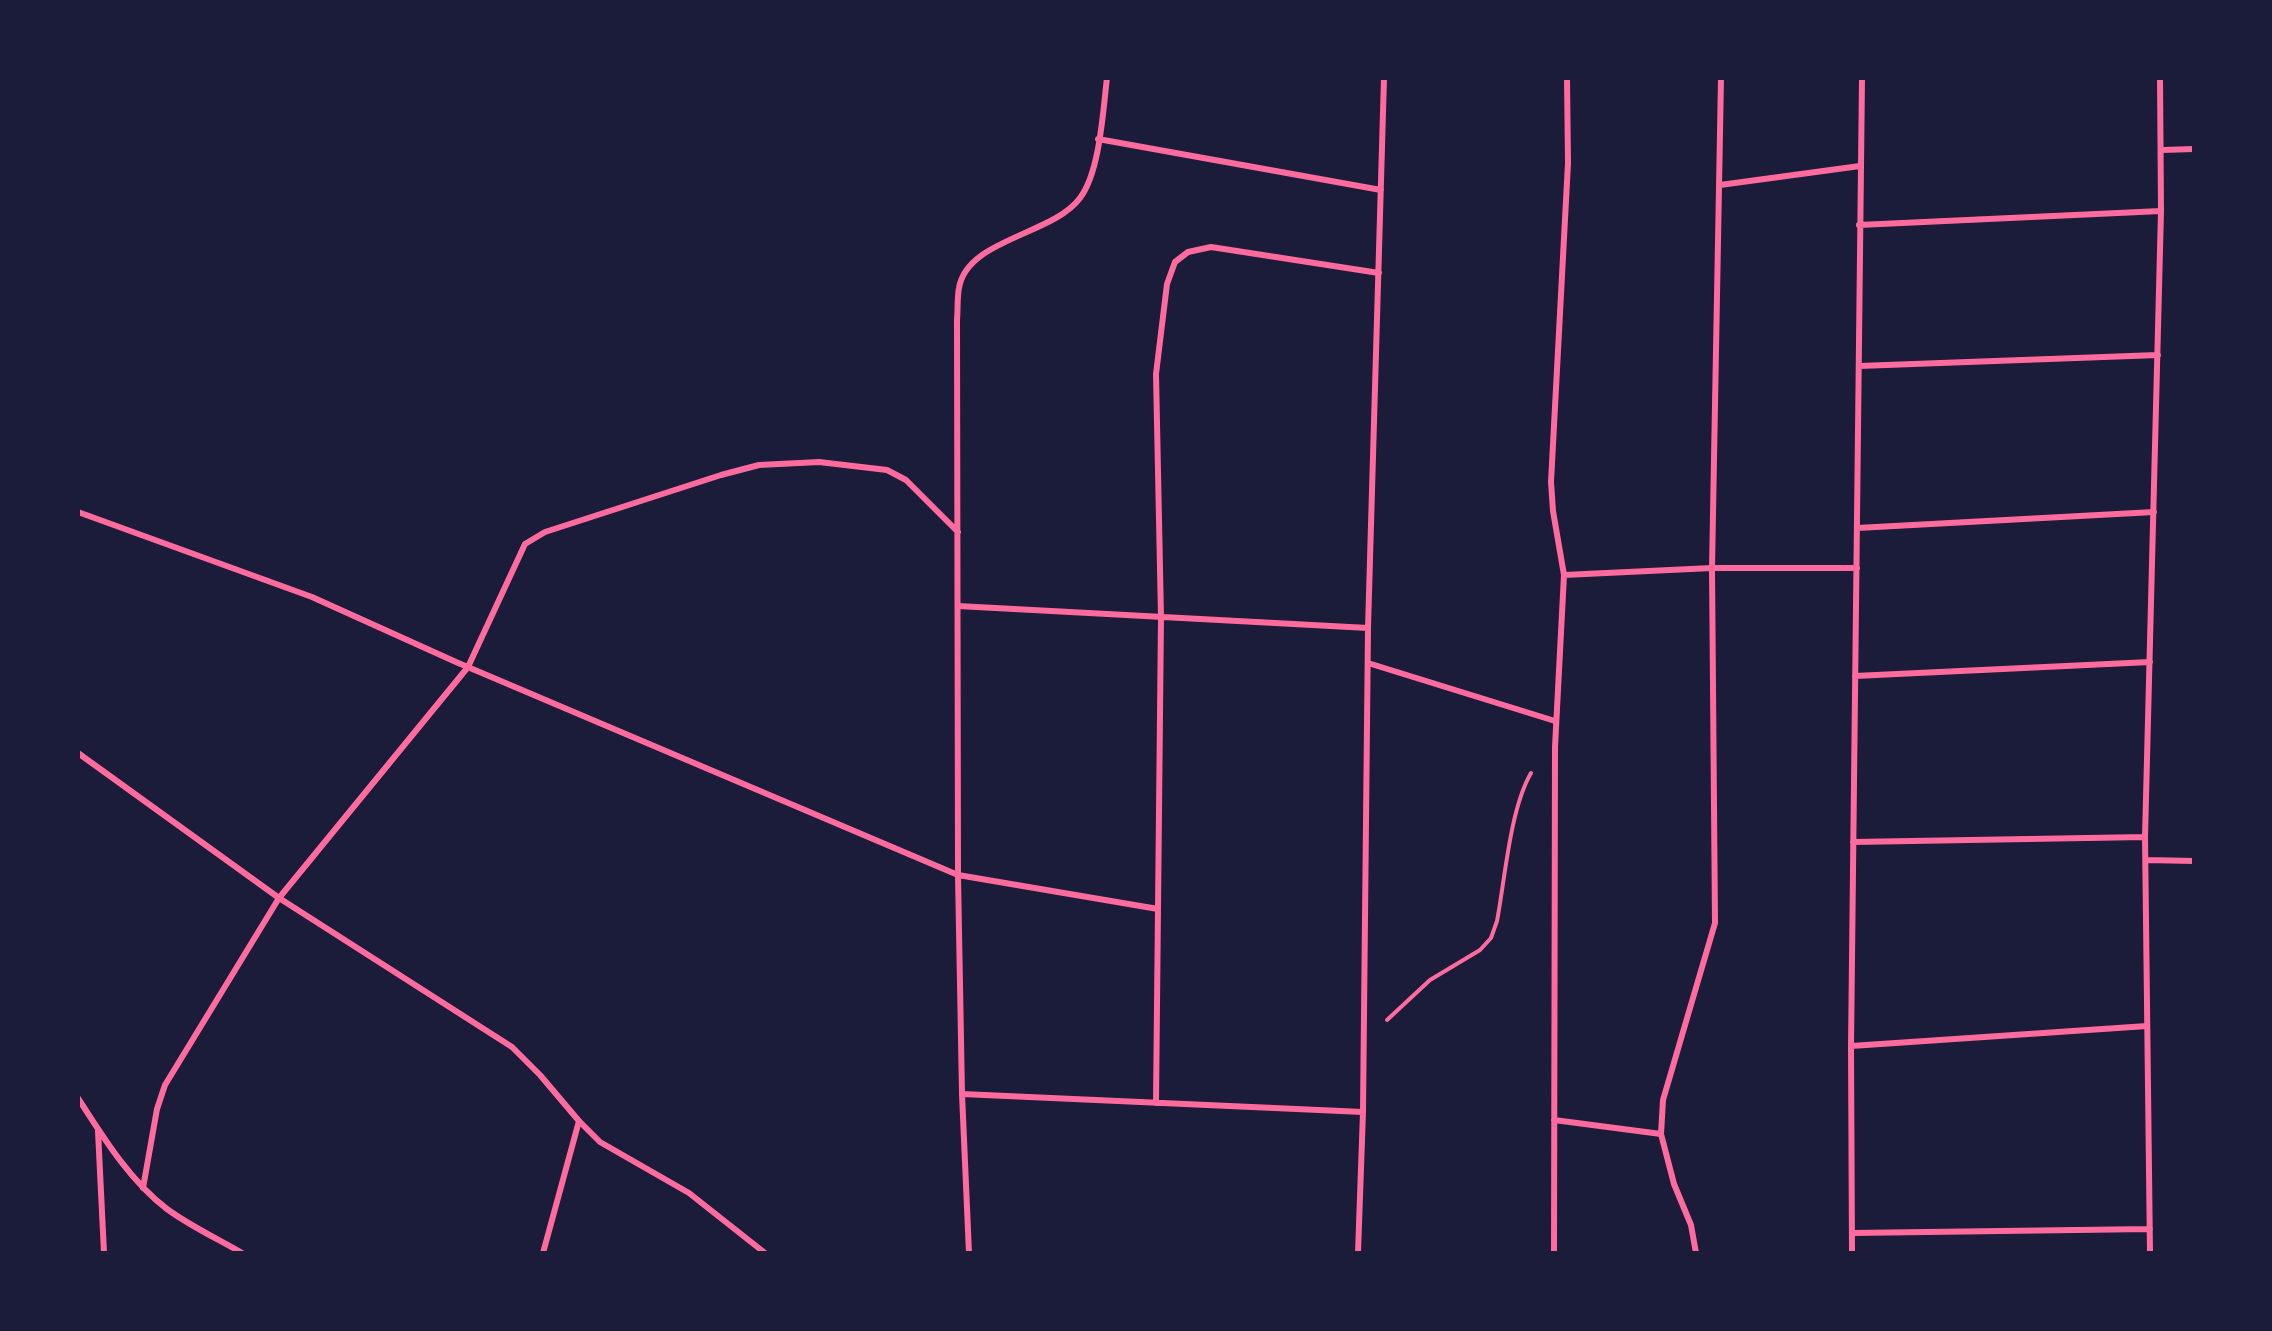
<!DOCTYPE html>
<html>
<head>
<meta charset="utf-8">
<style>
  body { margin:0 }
  #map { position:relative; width:2272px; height:1331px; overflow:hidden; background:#1b1b3a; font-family:Montserrat,sans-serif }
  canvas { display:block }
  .frame { position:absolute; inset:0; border:80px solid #1b1b3a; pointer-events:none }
</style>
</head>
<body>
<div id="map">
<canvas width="2272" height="1331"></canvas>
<div class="frame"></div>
</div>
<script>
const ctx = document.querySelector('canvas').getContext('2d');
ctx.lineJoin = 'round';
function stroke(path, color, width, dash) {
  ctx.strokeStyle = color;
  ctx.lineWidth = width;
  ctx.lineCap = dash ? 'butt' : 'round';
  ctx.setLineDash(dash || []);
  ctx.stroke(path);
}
stroke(new Path2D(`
  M1387 1020 1430 980 1480 950 1491 938 1497 921C1505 879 1510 809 1531 773`), '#ff6b9d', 4);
stroke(new Path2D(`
  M1098 139 1381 190
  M2162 150 2194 149
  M1720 185 1860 166
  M1859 225 2161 211
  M1859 366 2158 355
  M78 512 312 597 456 662 958 875 1158 909
  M1857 528 2154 512
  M1564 575 1712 568H1857
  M958 606 1368 628
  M1368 663 1555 721
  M1855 676 2150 662
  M78 753 279 898 512 1047 540 1075 579 1121 600 1142 689 1193 765 1253
  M1853 842 2145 837
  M2146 860 2194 861
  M1851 1046 2147 1026
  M962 1094 1363 1112
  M78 1098C103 1137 130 1181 167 1209 190 1226 218 1239 242 1253
  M1156 1103 1161 617 1156 374 1167 284 1175 262 1188 252 1211 247 1379 273
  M1554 1120 1661 1134
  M98 1131 104 1253
  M143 1188 157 1109 165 1085 279 898 468 667 525 544 545 532 721 475 759 465 819 462 887 470 906 480 958 532
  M1852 1233 2150 1229
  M543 1253 579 1121
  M969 1253 962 1094 958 875 957 320C958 309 957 298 959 288 967 239 1053 235 1080 198 1100 172 1103 110 1107 78
  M1358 1253 1363 1112 1368 628 1384 78
  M1554 1253 1555 747 1564 575 1553 511 1551 482 1568 163 1567 78
  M1696 1253 1691 1225 1674 1184 1661 1134 1663 1100 1715 923 1712 568 1721 78
  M1852 1253 1851 1046 1862 78
  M2150 1253 2145 837 2161 211 2160 78`), '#ff6b9d', 6);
</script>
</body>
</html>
